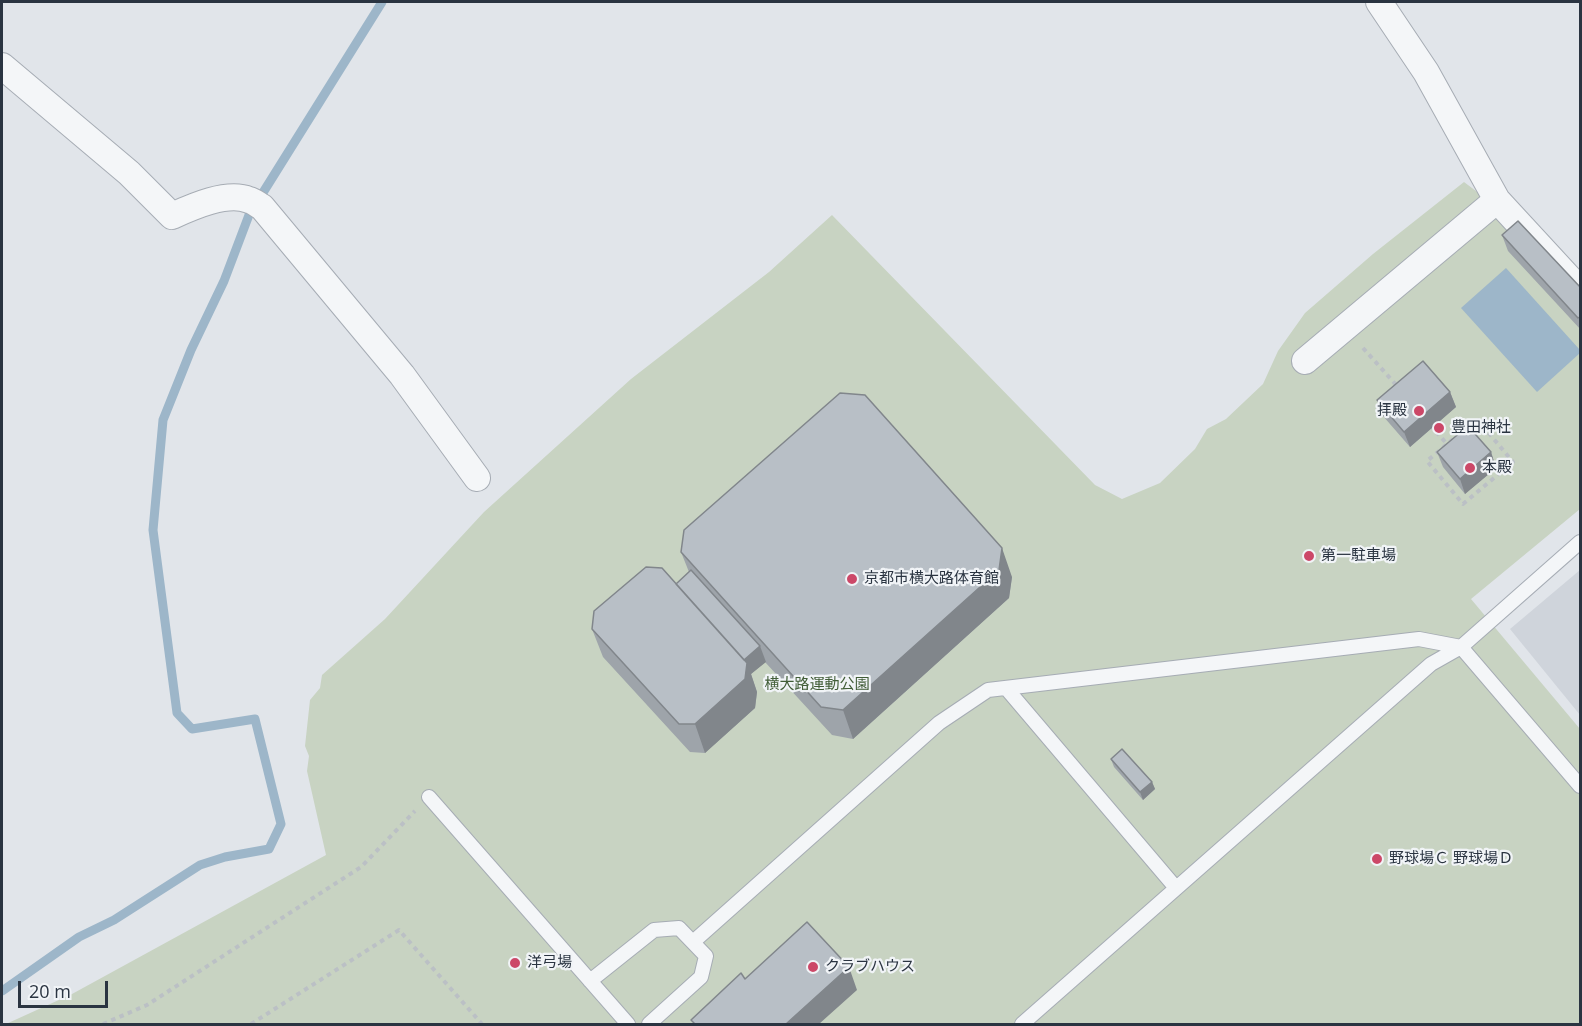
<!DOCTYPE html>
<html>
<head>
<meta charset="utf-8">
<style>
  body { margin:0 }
  #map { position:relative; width:1582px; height:1026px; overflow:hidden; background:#e1e5ea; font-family:"Open Sans",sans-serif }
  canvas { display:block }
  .frame { position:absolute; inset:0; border:3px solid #2a3441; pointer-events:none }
  .scale { position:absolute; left:18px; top:981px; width:90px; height:27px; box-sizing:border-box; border:3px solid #2a3441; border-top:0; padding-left:8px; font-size:18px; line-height:21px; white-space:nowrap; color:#2a3441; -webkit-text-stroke:4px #f1f4f7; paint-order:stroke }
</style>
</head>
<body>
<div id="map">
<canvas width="1582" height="1026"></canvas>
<div class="frame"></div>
<div class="scale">20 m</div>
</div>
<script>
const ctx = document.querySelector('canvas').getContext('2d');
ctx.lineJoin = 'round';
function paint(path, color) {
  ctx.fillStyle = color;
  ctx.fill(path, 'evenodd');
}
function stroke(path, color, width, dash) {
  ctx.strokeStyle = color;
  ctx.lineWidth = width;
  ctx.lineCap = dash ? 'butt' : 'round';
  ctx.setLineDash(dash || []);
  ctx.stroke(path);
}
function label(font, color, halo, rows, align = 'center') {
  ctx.font = font + ' "Open Sans","Noto Sans JP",sans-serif';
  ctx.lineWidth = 4.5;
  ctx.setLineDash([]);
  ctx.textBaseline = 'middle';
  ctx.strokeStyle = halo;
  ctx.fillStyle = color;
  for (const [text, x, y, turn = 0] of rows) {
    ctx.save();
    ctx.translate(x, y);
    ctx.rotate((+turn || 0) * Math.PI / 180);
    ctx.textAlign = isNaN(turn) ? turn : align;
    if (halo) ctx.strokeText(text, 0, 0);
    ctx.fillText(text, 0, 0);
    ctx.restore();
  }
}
paint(new Path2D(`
  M1580 570V715L1510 629Z`), '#cfd4db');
paint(new Path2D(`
  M1464 182 1488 200 1580 294V509L1471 599 1580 729V1024H6L72 994 326 855 307 771 309 756 305 746 310 700 320 688 322 675 385 619 484 512 631 379 769 272 832 215 1095 485 1122 499 1160 483 1195 449 1207 429 1226 419 1263 384 1278 351 1305 313 1373 254Z`), '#c8d3c2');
paint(new Path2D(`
  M1506 268 1580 350V353L1537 392 1461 308Z`), '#9db6c9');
stroke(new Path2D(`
  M2 991 79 937 114 920 200 865 225 857 269 849 281 824 255 719 192 729 177 713 153 530 163 420 191 350 224 281 249 215 382 2`), '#9db6c9', 9);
const service = new Path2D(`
  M1580 542 1461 647 1580 786
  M1006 688 1176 888
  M429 797 628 1024
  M693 942 939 723 988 690 1419 639 1461 647
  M590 981 654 930 679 928 706 956 701 977 649 1024
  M1022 1024 1431 664 1461 647`);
const minor = new Path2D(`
  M2 66 129 173 172 216C192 207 227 191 249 200 254 201 258 205 262 207L402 375 477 478
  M1497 200 1580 290
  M1305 361 1497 200 1426 72 1379 2`);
stroke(service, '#a6acb4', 16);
stroke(minor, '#a6acb4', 28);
stroke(new Path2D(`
  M1363 348 1398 387
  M1477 419 1513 462 1463 504 1427 461Z
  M1430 425 1447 444
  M103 1024 147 1005 361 867 415 811
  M251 1024 399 930 482 1024`), '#bbc0c5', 4, [4.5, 4.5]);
stroke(service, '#f4f6f8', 14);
stroke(minor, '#f4f6f8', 26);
paint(new Path2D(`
  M1502 235 1581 288V330L1508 251Z
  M1450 392 1456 407 1410 447 1383 416 1377 400Z
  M1437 452H1491L1496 468 1465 494 1443 467Z
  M681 552 1012 577 1009 598 853 739 832 735 765 662 751 674 757 692 755 708 705 753 690 752 603 657 592 629 676 584 689 572Z
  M1111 759 1152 782 1155 789 1143 800 1114 767Z`), '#9ea4aa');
paint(new Path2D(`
  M1450 392 1456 407 1410 447 1404 432Z
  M1491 452 1496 468 1465 494 1460 479Z
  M1002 548 1012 577 1009 598 853 739 843 710Z
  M760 646 766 662 751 674 757 692 755 708 705 753 695 724 740 663Z
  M1152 782 1155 789 1143 800 1140 792Z
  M849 967 857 990 819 1024H786Z`), '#81868b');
const building = new Path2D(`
  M1518 221 1581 288V316L1578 318 1502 235Z
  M1423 361 1450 392 1404 432 1377 400Z
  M840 393 865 395 1002 548 999 570 843 710 821 707 681 552 684 530Z
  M1468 426 1491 452 1460 479 1437 452Z
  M646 567 662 568 747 663 745 679 695 724H679L592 629 594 611Z
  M691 570 760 646 744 660 676 584Z
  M1122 749 1152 782 1140 792 1111 759Z
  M807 922 849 967 786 1024H695L691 1020 741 973 745 979Z`);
paint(building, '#b8bfc6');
stroke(building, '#81868b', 1.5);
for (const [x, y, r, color] of [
  [1419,411,6,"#cc4868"],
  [1439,428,6,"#cc4868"],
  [1470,468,6,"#cc4868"],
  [1309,556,6,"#cc4868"],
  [852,579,6,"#cc4868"],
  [1377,859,6,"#cc4868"],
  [515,963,6,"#cc4868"],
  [813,967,6,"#cc4868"]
]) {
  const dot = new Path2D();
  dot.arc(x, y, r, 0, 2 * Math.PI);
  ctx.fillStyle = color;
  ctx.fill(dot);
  stroke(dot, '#f1f4f7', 2);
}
label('15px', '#2a3441', '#f1f4f7', [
  ["拝殿",1407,411,"right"],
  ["豊田神社",1451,428],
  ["本殿",1482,468],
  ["第一駐車場",1321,556],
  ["京都市横大路体育館",864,579],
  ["野球場Ｃ 野球場Ｄ",1389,859],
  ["洋弓場",527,963],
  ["クラブハウス",825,967]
], 'left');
label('15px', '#415d37', '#f1f4f7', [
  ["横大路運動公園",817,685]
]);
</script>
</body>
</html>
